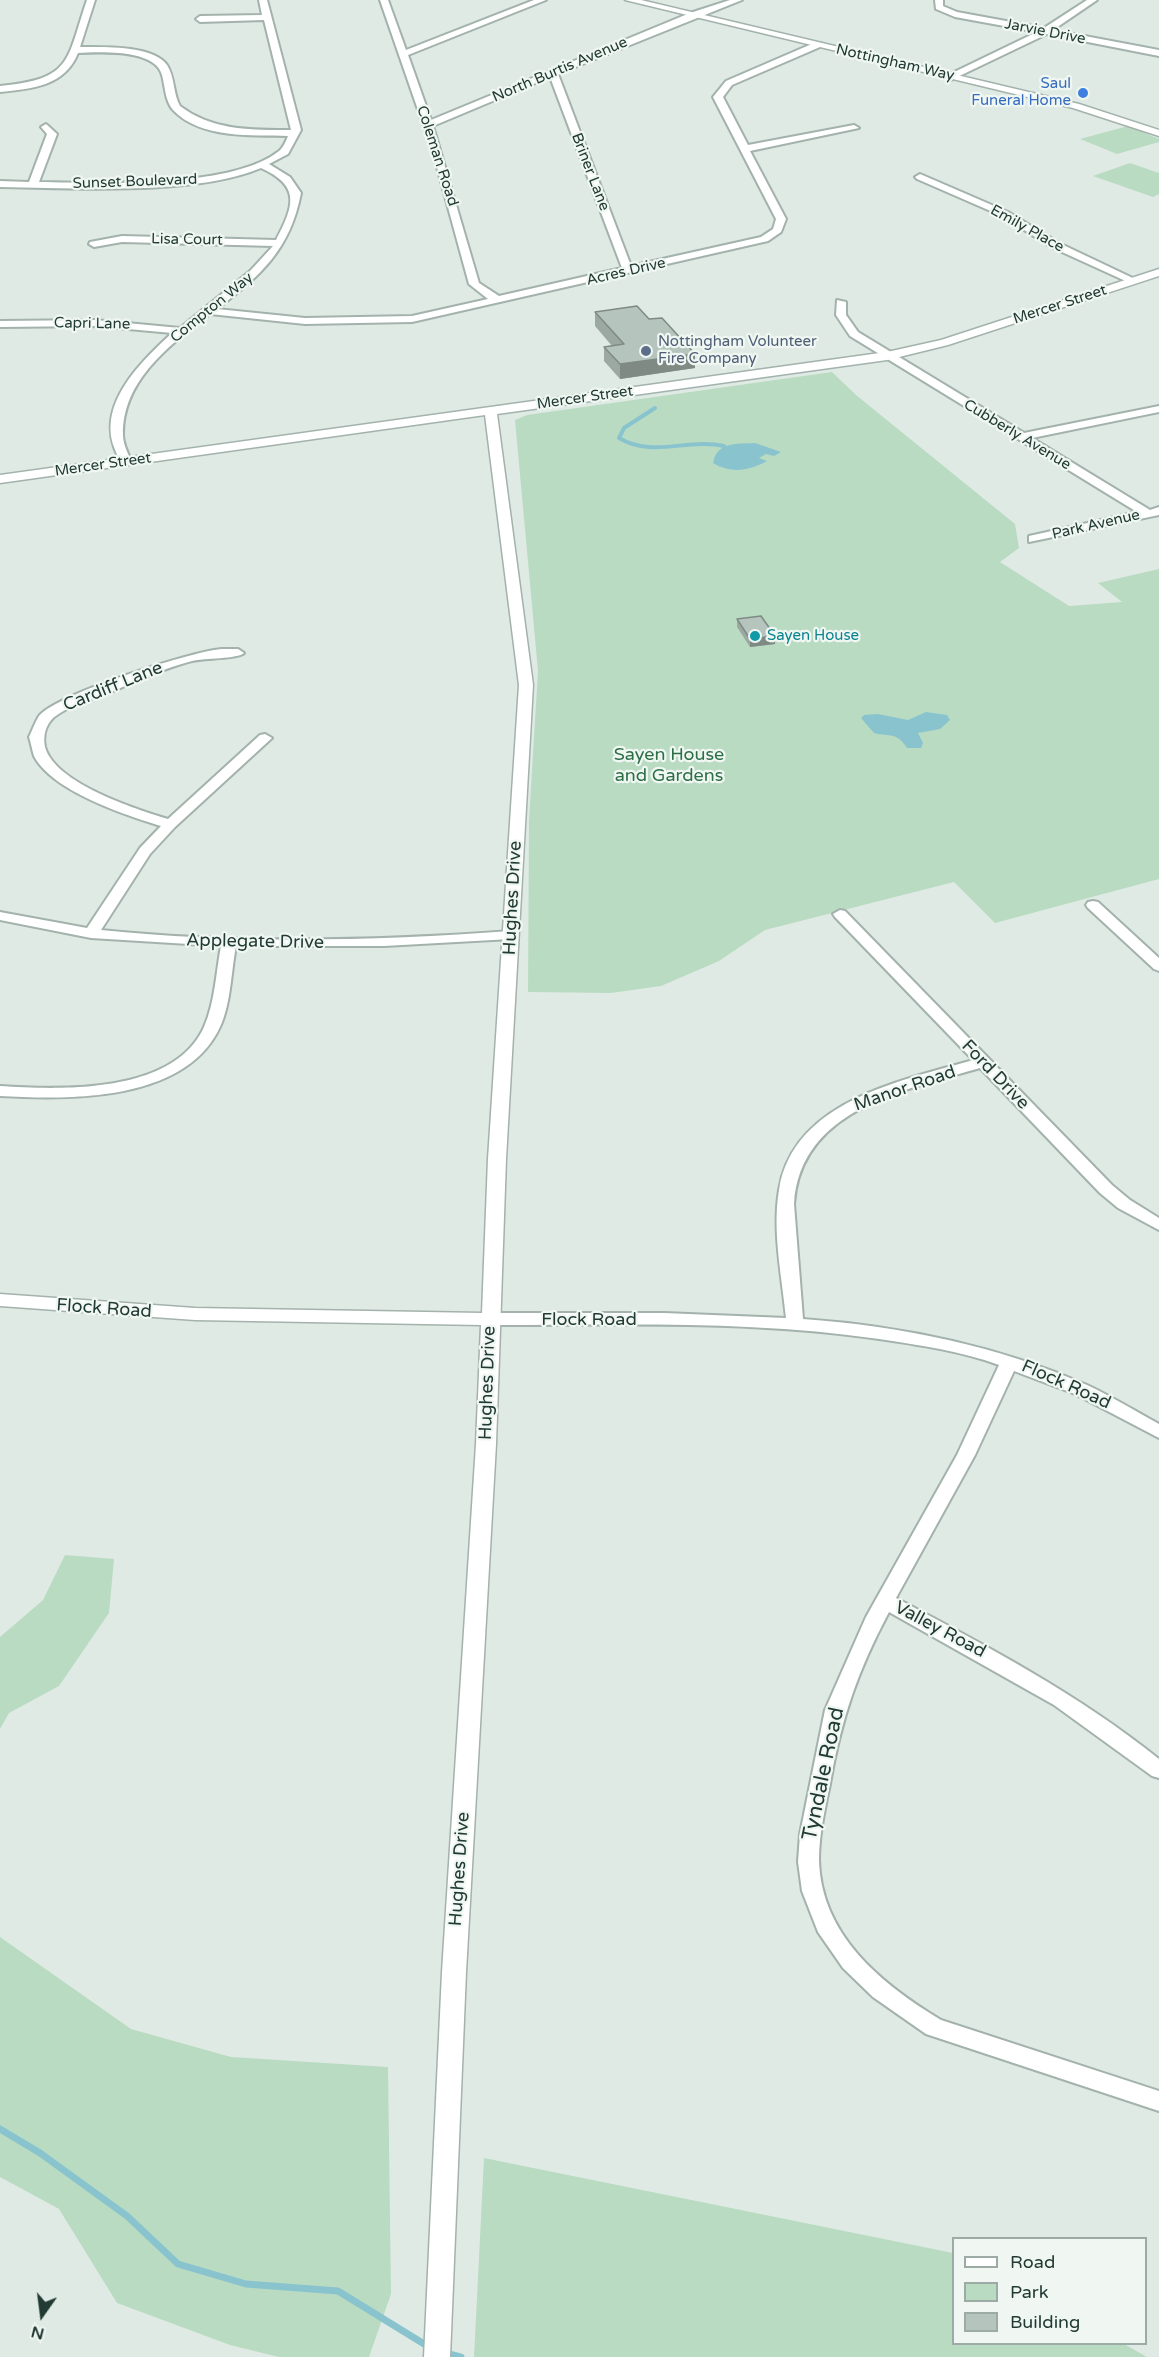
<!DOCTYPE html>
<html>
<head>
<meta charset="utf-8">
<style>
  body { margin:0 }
  #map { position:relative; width:1159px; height:2357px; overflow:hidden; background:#e0eae5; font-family:"Varela Round",sans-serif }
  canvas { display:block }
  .legend { position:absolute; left:952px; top:2237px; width:195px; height:108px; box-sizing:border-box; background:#f0f7f3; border:2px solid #9daba6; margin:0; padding:8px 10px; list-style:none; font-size:18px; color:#213a33 }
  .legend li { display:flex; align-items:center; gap:12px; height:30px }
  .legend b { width:30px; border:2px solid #9daba6 }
  .north { position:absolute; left:12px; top:2285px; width:60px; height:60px; -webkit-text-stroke:4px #f0f7f3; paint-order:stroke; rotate:194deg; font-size:16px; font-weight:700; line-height:24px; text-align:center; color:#213a33 }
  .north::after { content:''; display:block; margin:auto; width:21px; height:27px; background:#213a33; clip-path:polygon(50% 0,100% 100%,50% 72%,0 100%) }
</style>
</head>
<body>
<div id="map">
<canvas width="1159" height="2357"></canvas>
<ul class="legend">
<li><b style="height:8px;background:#fff"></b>Road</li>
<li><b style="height:16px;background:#b9dbc2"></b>Park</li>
<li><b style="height:16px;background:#b5c5be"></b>Building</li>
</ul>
<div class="north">N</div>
</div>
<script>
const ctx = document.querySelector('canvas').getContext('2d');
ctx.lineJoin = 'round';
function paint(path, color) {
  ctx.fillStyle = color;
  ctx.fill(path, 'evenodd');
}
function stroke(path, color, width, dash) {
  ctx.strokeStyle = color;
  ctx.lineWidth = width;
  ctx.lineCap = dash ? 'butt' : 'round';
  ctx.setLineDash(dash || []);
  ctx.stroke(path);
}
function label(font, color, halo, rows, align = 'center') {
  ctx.font = font + ' "Varela Round",sans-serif';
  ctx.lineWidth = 4.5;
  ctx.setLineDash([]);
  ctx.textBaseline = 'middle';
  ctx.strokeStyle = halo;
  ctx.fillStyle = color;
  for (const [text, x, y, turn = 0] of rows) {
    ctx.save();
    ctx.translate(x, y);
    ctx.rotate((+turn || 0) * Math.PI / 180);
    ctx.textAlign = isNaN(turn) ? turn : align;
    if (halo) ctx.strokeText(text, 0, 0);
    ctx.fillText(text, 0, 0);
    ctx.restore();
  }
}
paint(new Path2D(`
  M1128 126 1159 139V142L1117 154 1080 139Z
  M1130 163 1159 173V194L1153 197 1093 176Z
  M832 372 856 395 1015 524 1019 548 1000 562 1069 606 1122 602 1098 583 1159 569V879L995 923 954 882 765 930 719 961 661 986 611 993 528 992 529 821 538 671 515 420 527 415Z
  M65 1555 114 1559 109 1613 59 1686 9 1713 0 1729V1637L43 1600Z
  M0 1937 131 2029 231 2057 388 2067 391 2294 369 2357H279L230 2345 117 2303 59 2209 0 2177Z
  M484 2158 953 2253 954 2344H1124L1147 2357H474Z`), '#b9dbc2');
paint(new Path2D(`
  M755 443 781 452 774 456 766 454 759 458 767 461C749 471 731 474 713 463 717 441 738 444 755 443Z
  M926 712 947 715 950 720 940 729 918 733 923 743 921 748H907C897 732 890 737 874 733L861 718 864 715 878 714 908 720Z`), '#89c4ce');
stroke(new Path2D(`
  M655 408 624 428 619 438C652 458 688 438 724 446`), '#89c4ce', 4);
stroke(new Path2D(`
  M0 2129 40 2153 127 2216 178 2264 246 2284 338 2291 429 2347
  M443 2352 461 2357`), '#89c4ce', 7);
const minor = new Path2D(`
  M87 0H95L80 47C103 47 153 45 167 65 175 77 173 94 180 106 213 131 252 130 291 130L264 20 200 22 196 19 200 16 262 15 259 0H267L301 130 288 154 269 164 290 177 301 193C290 250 261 275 217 309L305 318 412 316 488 299 469 284 434 156 380 0H388L406 50 534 0H546L408 55 431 120 690 13 730 0H742L558 74 631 266 761 237 773 229 776 219 713 97 726 81 814 43H820V47L732 85 723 97 748 145 854 125 859 128 750 151 786 219 781 232 768 241 412 322 305 324 210 314C171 344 122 380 123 435 123 444 128 454 132 462L126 465C119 463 117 454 114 447 98 402 143 360 172 333L95 326 0 327V321L95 320 180 328 250 271 273 246 122 242 94 247 89 244 90 242 122 236 276 240C294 206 301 186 261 168 195 196 73 188 0 187V181L29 182 47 134 41 127 46 124 57 134 39 182C99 183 231 189 279 151 283 148 286 141 288 136 253 135 200 139 173 110 165 101 165 86 162 75 155 49 100 52 78 53 65 86 32 89 0 92V86C73 79 66 61 87 0ZM550 77 622 268 499 296 479 283 433 126Z
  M935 0H943V6L957 12 1044 28 1087 0H1097L1053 30 1159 50V56L1047 34 951 80 948 79V75L1037 32 955 17 936 9Z
  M920 174 1008 212 1059 243 1139 281 1130 283 1051 247 1002 216 917 179 915 177Z
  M837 300 846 302V315L858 332 1024 433 1159 406V412L1032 438 1150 510 1159 507V515L1029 542V536L1137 512 850 336 836 315Z
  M221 649H238L244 653C238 659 204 658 192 661 164 668 137 681 111 692 92 699 69 705 53 718 45 726 43 737 45 747 55 783 135 809 168 819L260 735 265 734 272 738 175 827 150 854 101 930C236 944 375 941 511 931L518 935 511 939 384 946H236C231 972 231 1003 220 1027 185 1102 70 1100 0 1096V1086C61 1090 174 1094 204 1027 215 1002 216 972 221 946L91 938 0 920V912L87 928 140 848 161 826C125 815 52 791 34 756 32 750 31 743 29 737 32 731 35 722 39 716 57 694 190 652 221 649Z
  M1093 901 1098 902 1159 958V971L1154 969 1088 908 1086 905 1088 902Z
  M840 910 845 911 1112 1185 1130 1200 1159 1218V1230L1118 1208 1100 1193 980 1068C905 1090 800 1109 794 1204L803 1319C901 1326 998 1346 1087 1385 1111 1396 1135 1411 1159 1424V1438L1075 1394 1014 1371 975 1455 896 1598C987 1646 1078 1694 1159 1759V1778L1152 1776 1054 1705 889 1612C858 1670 841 1719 830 1784 825 1809 819 1834 819 1860 821 1936 882 1984 941 2020L1159 2091V2111L926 2034 873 1997 843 1968 818 1932 802 1891 798 1862 800 1834 825 1710 866 1617 957 1455 999 1365C961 1351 919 1345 879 1339 751 1320 620 1325 491 1325L482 1319 491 1313H664L786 1318C782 1277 772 1231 779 1190 793 1101 901 1081 973 1060L835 917 833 914Z`);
const tertiary = new Path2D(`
  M625 0H641L1079 104 1159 130V136L1073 108Z
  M1159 269V276L948 345 887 360 497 414 533 685 506 1159 496 1444 466 1972 450 2357H424L442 1972 476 1444 481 1325 195 1320 0 1306V1294L195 1308 482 1313 488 1159 519 685 485 415 0 483V475L887 352 941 340Z`);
stroke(minor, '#a3b2ac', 4);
stroke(tertiary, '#a3b2ac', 3);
paint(minor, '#fff');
paint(tertiary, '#fff');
paint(new Path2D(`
  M595 312 695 368 620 379 604 361V347L612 346 595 326Z
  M737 619 775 644 750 647 737 627Z`), '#9ca9a3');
paint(new Path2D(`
  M695 354V368L620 379V364Z
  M775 636V644L750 647V639Z`), '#7f8a85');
const building = new Path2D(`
  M637 306 649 319 662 318 695 354 620 364 604 347 624 344 595 312Z
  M761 616 775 636 750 639 737 619Z`);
paint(building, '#b5c5be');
stroke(building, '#7f8a85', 1.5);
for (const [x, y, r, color] of [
  [1083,93,6,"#3f7fe0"],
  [646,351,6,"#5c6f8a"],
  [755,636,6,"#0f9aa8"]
]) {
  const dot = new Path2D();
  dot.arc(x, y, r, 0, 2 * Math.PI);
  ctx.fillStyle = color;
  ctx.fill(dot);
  stroke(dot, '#f0f7f3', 2);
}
label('15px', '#213a33', '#f0f7f3', [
  ["Jarvie Drive",1045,32,11],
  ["Nottingham Way",895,63,13],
  ["North Burtis Avenue",560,70,-23],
  ["Coleman Road",437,156,72],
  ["Briner Lane",590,172,69],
  ["Sunset Boulevard",135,182,-2],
  ["Emily Place",1027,229,29],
  ["Lisa Court",187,240,1],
  ["Acres Drive",626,272,-13],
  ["Mercer Street",1060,305,-18],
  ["Compton Way",212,308,-39],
  ["Capri Lane",92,324,1],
  ["Mercer Street",585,398,-8],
  ["Cubberly Avenue",1017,435,31],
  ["Mercer Street",103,465,-8],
  ["Park Avenue",1096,525,-13]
]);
label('15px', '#366cbe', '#f0f7f3', [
  ["Saul",1071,84],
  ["Funeral Home",1071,101]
], 'right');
label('15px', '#4e5e75', '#f0f7f3', [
  ["Nottingham Volunteer",658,342],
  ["Fire Company",658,359]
], 'left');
label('15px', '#0d838f', '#f0f7f3', [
  ["Sayen House",767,636]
], 'left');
label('18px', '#213a33', '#f0f7f3', [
  ["Cardiff Lane",113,687,-22],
  ["Hughes Drive",513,898,-87],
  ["Applegate Drive",255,942,1],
  ["Ford Drive",995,1075,46],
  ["Manor Road",905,1089,-19],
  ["Flock Road",104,1309,4],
  ["Flock Road",589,1320],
  ["Hughes Drive",488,1383,-88],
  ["Flock Road",1066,1385,24],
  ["Valley Road",940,1630,28],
  ["Hughes Drive",460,1869,-86]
]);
label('18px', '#2c6f46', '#f0f7f3', [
  ["Sayen House",669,755],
  ["and Gardens",669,776]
]);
label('21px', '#213a33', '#f0f7f3', [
  ["Tyndale Road",824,1774,-78]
]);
</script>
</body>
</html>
